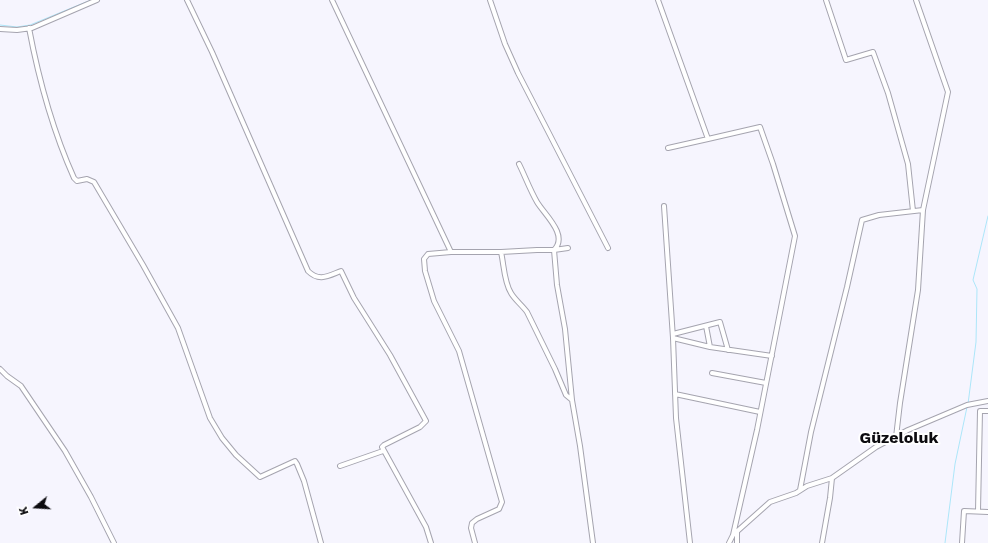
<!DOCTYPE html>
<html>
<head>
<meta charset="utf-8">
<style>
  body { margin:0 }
  #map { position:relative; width:988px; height:543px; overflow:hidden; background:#f6f5fe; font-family:"Work Sans",sans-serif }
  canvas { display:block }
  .north { position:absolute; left:16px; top:487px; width:40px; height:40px; -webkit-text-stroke:3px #fff; paint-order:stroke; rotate:252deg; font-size:11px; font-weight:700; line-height:16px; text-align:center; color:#0c0b0f }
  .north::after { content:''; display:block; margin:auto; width:14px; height:18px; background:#0c0b0f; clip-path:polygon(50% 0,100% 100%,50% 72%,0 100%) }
</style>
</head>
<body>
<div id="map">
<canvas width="988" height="543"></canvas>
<div class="north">K</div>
</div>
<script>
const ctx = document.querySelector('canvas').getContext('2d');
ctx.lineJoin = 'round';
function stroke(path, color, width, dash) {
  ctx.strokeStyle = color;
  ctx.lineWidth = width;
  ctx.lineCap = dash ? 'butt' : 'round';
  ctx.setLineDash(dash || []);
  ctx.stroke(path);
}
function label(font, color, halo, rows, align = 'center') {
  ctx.font = font + ' "Work Sans",sans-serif';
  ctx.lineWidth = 4;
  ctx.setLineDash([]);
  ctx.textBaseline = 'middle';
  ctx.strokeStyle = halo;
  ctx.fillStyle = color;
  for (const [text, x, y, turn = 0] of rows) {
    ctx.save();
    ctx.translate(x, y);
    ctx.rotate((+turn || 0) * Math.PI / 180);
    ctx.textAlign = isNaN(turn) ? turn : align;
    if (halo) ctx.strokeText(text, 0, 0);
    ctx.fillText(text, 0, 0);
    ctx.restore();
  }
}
stroke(new Path2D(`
  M0 25 17 27 30 25 91 0
  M968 404 976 342 977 289 973 280 988 216
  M945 543 955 464 967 407`), '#ace6f9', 1);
const minor = new Path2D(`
  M187 0 212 52 308 271C319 282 328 276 341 271L354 298 390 355 426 421 420 427 384 445 382 447 426 527 431 543
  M332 0 451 252 428 254 424 259 425 271 434 301 459 351 502 502 499 509 477 519 472 523 471 528 475 543
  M490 0 505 44 518 73 608 248
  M658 0 708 139 668 148
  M826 0 846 60 873 52 888 93 908 164 913 211
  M29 28C39 81 52 129 74 178L77 181 87 179 94 182 143 265 178 328 210 418 222 438 236 455 260 477 295 461 297 464 304 481 321 543
  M0 29 17 30 32 28 97 0
  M708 139 760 127 773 164 795 236 757 430 733 535
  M519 164C525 176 530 190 537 202 544 214 569 235 554 250L568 248
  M664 206 673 338
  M451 252H501L537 250H554L557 285 565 329 572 400 566 395 555 369 527 312C522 305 515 300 511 293 504 282 504 265 501 252
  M706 326 710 347
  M673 334 720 322 728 350
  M0 369 7 376 21 386 65 451 91 497 114 543
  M712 373 766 383
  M675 394 760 412
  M572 400 580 446 593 543
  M896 437 900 403 918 290 923 210
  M340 466 383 451
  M800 490 811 432 847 287 862 220 879 215 923 210 948 92 916 0
  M978 511 980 411H988
  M737 531V543
  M690 543 676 418 673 338 710 347 772 356
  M729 543 733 535 770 502 796 493 807 486 832 478 876 447 908 430 967 405 988 401
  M822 543 830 498 832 478
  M962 543 964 511 988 512`);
stroke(minor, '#a5a4af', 6);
stroke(minor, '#fff', 4);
label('bold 16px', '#0c0b0f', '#fff', [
  ["Güzeloluk",899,438]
]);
</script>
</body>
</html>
